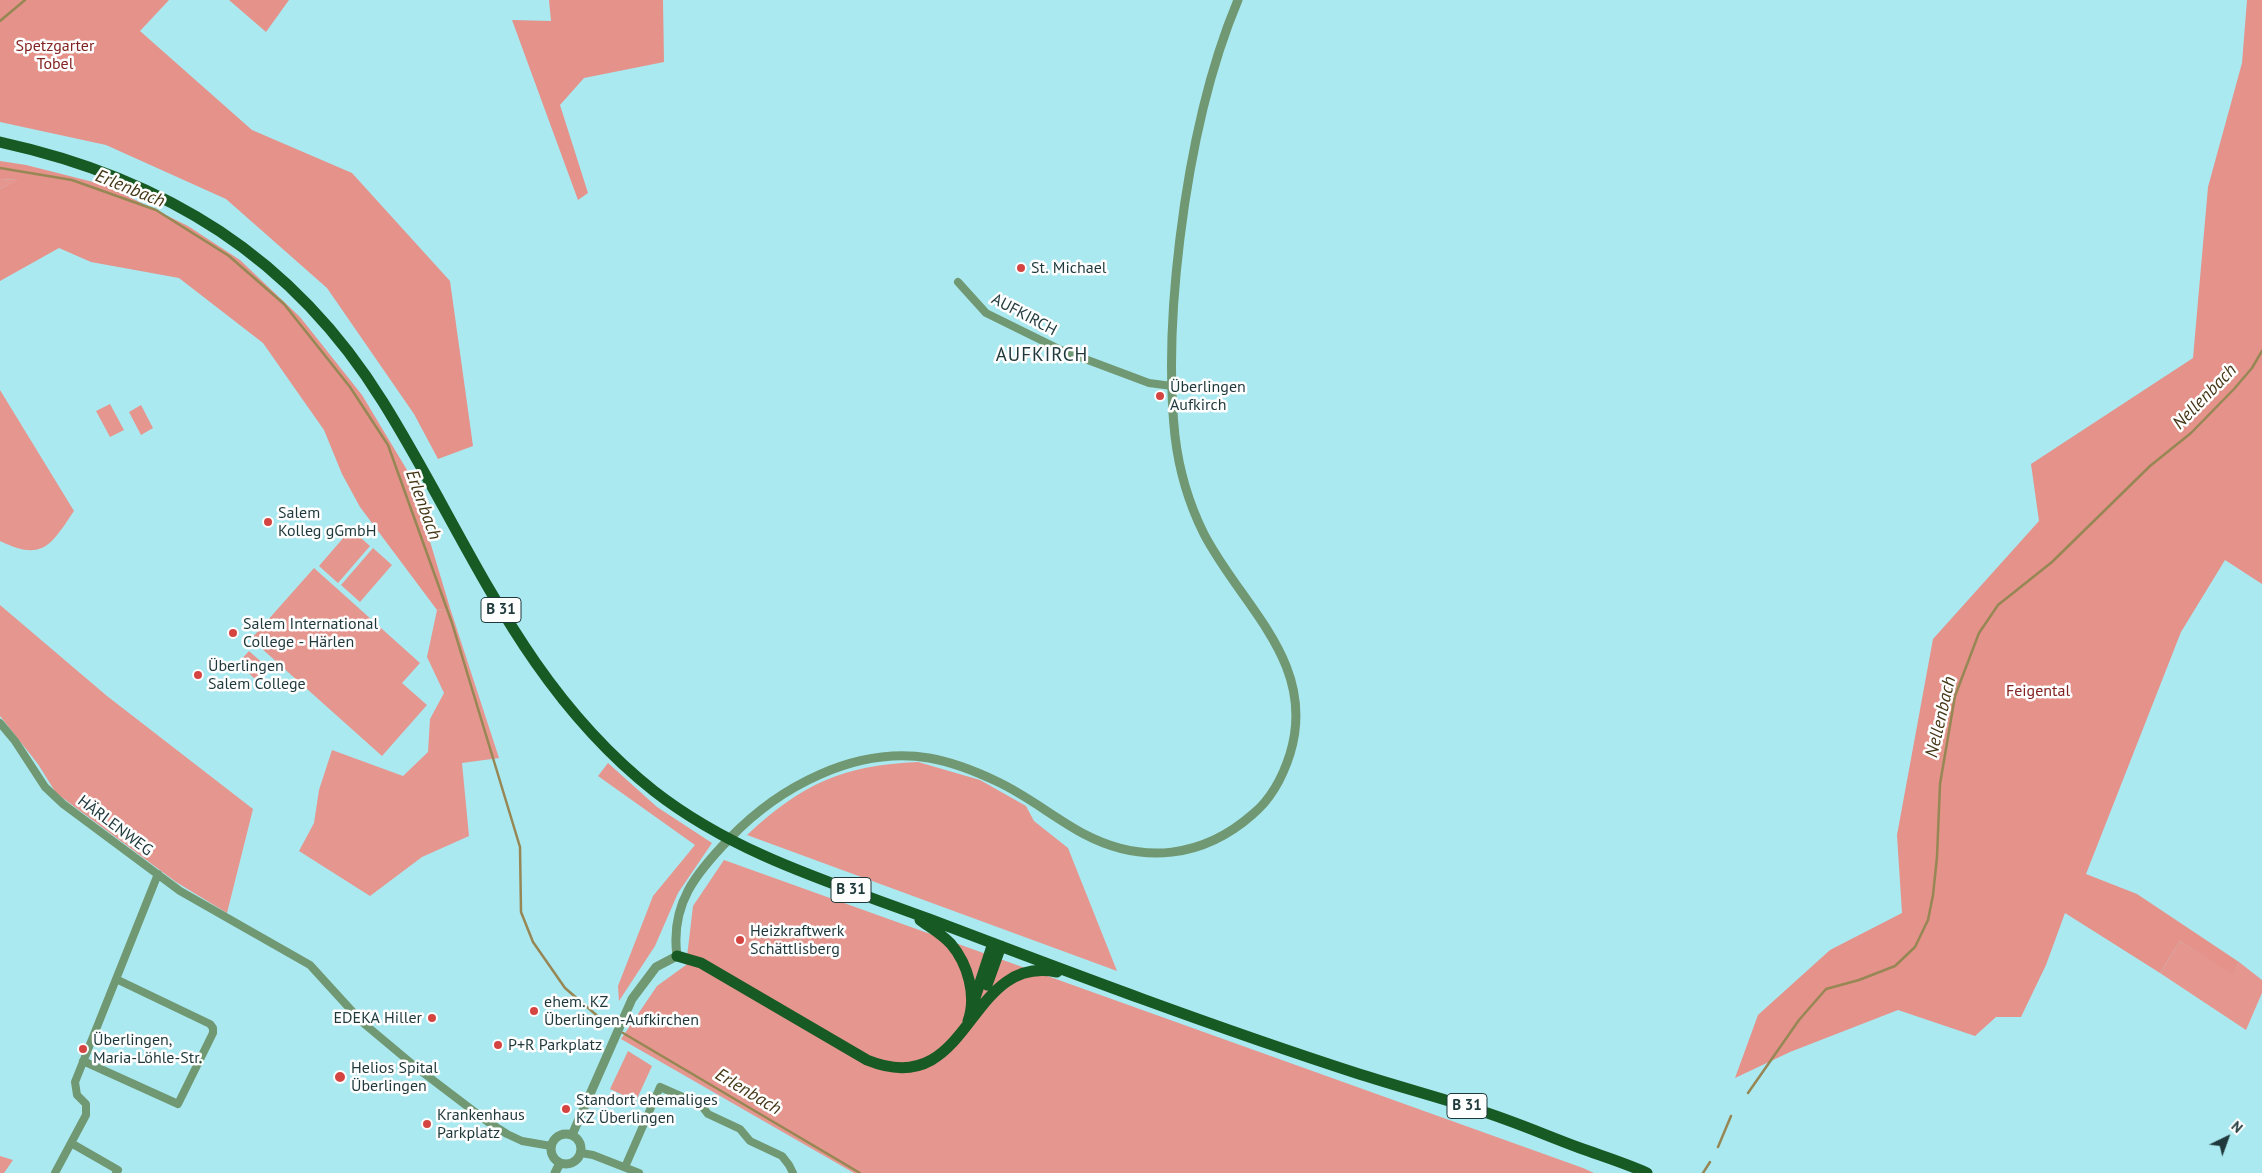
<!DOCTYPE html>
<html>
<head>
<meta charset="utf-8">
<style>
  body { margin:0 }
  #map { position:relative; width:2262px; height:1173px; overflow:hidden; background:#abe9f1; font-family:"PT Sans",sans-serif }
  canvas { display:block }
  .north { position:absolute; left:2202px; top:1113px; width:50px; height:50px; -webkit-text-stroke:4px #fefefe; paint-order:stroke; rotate:42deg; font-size:14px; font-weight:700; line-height:20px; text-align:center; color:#1e383b }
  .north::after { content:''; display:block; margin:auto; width:18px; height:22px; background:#1e383b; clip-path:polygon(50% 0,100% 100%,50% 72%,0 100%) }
</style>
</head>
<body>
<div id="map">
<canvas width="2262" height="1173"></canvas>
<div class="north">N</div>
</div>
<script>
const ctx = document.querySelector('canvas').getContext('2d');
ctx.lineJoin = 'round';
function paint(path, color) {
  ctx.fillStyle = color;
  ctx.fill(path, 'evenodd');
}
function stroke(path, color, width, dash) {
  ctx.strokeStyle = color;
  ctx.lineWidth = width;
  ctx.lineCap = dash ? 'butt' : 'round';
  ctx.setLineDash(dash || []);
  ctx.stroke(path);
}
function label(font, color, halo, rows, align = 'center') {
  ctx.font = font + ' "PT Sans",sans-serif';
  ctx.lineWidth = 5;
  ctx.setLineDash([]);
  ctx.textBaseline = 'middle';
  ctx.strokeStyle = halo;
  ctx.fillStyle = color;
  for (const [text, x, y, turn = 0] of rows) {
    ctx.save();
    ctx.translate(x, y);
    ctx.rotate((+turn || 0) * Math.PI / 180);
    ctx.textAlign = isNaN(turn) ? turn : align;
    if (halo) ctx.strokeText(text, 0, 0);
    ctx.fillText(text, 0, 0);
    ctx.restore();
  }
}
paint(new Path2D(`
  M0 179 19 180 0 189Z
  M0 390 74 511C51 545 43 562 0 541Z
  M110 404 124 430 110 437 96 411Z
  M141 405 153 428 141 435 129 412Z
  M351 529 370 546 338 583 319 566Z
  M373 548 392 565 360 602 341 585Z
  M314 568 420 663 402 683 427 705 382 756 251 639Z
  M0 605 107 696 253 809 227 913 176 882 56 793 38 764 0 716Z
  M450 608 499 758 462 763 469 836 422 857 370 896 299 851 314 823 319 790 332 750 403 776 428 752 430 719 444 693 427 657 437 610Z
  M249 651 266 666 255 679 238 663Z
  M918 762 980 780 1026 806 1034 821 1068 848 1117 971 747 835C802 784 843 765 918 762Z
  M608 763 657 807 712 843 678 893 655 946 619 1001 618 986 653 896 695 845 598 776Z
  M724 860 1583 1168 1594 1173H854L621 1039 657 986 686 965 693 906Z
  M2180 941 2233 974 2239 962 2262 980V993L2246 1030 2160 973Z
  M628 1051 652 1066 636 1101 610 1089Z
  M0 1156 13 1160 4 1173H0Z`), '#e5968e');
paint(new Path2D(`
  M0 0H169L140 31 252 130 352 173 450 281 473 446 438 459 414 414 327 288 226 199 106 145 0 122Z
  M229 0H289L266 32Z
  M549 0H663L664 62 584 78 560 105 588 193 578 200 512 20 551 21Z
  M2247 0H2262V584L2225 560 2181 632 2086 874 2137 894 2239 962 2233 975 2180 941 2160 973 2065 913 2046 965 2021 1017H1996L1975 1036 1898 1010 1790 1052 1735 1078 1758 1015 1830 950 1902 913 1897 835 1933 639 2039 521 2031 464 2193 358 2208 187 2242 63Z
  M0 161 26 165 105 185 188 226 240 260 300 317 362 395 410 475 450 608 437 610 360 507 342 474 324 430 263 343 179 278 91 262 59 248 0 281V189L18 180 0 179Z`), '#e4928a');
stroke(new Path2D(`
  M0 21 25 0
  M0 168 72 180 156 210 229 256 284 304 350 387 388 445 452 623 520 847 521 912 533 942 565 988 608 1025
  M623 1033 860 1173
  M1748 1093 1799 1020 1826 989 1859 980 1895 966 1915 947 1928 920 1933 895 1937 857 1940 784 1955 696 1979 633 1998 605 2052 562 2150 466 2191 433 2234 389 2252 368 2262 351
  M1718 1147 1731 1116
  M1703 1173 1710 1162`), '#968754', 2.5);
stroke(new Path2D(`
  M958 282 986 313 1061 350 1149 383 1172 386
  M0 723 15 741 45 787 63 804 180 891 310 965 362 1022 417 1068 488 1122 507 1134 522 1141 551 1146
  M83 1061 178 1104 213 1033V1028L210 1024 116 979
  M71 1143 118 1170 116 1173
  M581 1153 593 1155 639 1173
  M625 1167 660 1087 701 1105 708 1114 740 1129 750 1141 782 1156 789 1165 793 1173
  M55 1173 86 1115V1104L77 1095 75 1082 158 874`), '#709872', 8);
stroke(new Path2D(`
  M551 1149a15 15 0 1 1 30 0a15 15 0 1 1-30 0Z
  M572 1135 632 999 656 967 677 956C670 904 696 873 730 838 779 787 855 746 929 758 952 762 975 771 996 781 1027 795 1054 818 1084 834 1143 865 1203 858 1253 814 1271 799 1283 776 1290 754 1318 663 1242 607 1204 534 1189 504 1179 470 1175 436 1168 370 1172 303 1180 238 1190 157 1206 76 1238 0
  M555 1173 560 1163`), '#709872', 9);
stroke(new Path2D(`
  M0 142C165 178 293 257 383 402 469 540 521 686 654 791 736 855 833 883 929 919 1071 973 1214 1027 1359 1074 1397 1086 1437 1097 1475 1109 1511 1120 1545 1135 1580 1148 1602 1156 1625 1163 1647 1173
  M920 920C931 928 942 934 951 944 968 964 977 996 968 1021
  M677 956 701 963 867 1060C972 1103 966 953 1057 972
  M987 985 1001 946
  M974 1001 993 943`), '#175a23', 11);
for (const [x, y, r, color] of [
  [1021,268,5,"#d44541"],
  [1160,396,5,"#d44541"],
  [268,522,5,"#d44541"],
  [233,633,5,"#d44541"],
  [198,675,5,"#d44541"],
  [740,940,5,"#d44541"],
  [534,1011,5,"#d44541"],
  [432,1018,5,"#d44541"],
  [498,1045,5,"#d44541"],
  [83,1049,5,"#d44541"],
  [340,1077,6,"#d44541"],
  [566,1109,5,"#d44541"],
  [427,1124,5,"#d44541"]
]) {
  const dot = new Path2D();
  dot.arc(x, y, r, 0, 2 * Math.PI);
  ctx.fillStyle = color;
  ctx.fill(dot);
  stroke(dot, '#fefefe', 2);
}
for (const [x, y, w] of [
  [501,610,40],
  [851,890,40],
  [1467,1106,40]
]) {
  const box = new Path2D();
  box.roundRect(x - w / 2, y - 12.5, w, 25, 4);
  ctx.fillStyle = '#fefefe';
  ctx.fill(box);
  stroke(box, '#1e383b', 1);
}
label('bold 15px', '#1e383b', null, [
  ["B 31",501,610],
  ["B 31",851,890],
  ["B 31",1467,1106]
]);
label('16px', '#832321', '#fefefe', [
  ["Spetzgarter",55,46],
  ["Tobel",55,64],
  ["Feigental",2038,691]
]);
label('16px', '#1e383b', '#fefefe', [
  ["St. Michael",1031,268],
  ["Überlingen",1170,387],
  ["Aufkirch",1170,405],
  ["Salem",278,513],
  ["Kolleg gGmbH",278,531],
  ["Salem International",243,624],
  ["College - Härlen",243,642],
  ["Überlingen",208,666],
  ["Salem College",208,684],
  ["Heizkraftwerk",750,931],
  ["Schättlisberg",750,949],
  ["ehem. KZ",544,1002],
  ["Überlingen-Aufkirchen",544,1020],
  ["EDEKA Hiller",422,1018,"right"],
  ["Überlingen,",93,1040],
  ["Maria-Löhle-Str.",93,1058],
  ["P+R Parkplatz",508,1045],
  ["Helios Spital",351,1068],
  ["Überlingen",351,1086],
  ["Standort ehemaliges",576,1100],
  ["KZ Überlingen",576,1118],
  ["Krankenhaus",437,1115],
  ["Parkplatz",437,1133]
], 'left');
label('16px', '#1e383b', '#fefefe', [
  ["AUFKIRCH",1024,315,28],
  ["HÄRLENWEG",115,826,37]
]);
label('italic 18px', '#453716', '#fefefe', [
  ["Erlenbach",130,189,22],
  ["Nellenbach",2205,397,-46],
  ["Erlenbach",423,505,70],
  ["Nellenbach",1941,717,-77],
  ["Erlenbach",748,1092,31]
]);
ctx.letterSpacing = '1px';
label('19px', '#1e383b', '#fefefe', [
  ["AUFKIRCH",1042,356]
]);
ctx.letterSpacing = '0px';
</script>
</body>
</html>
